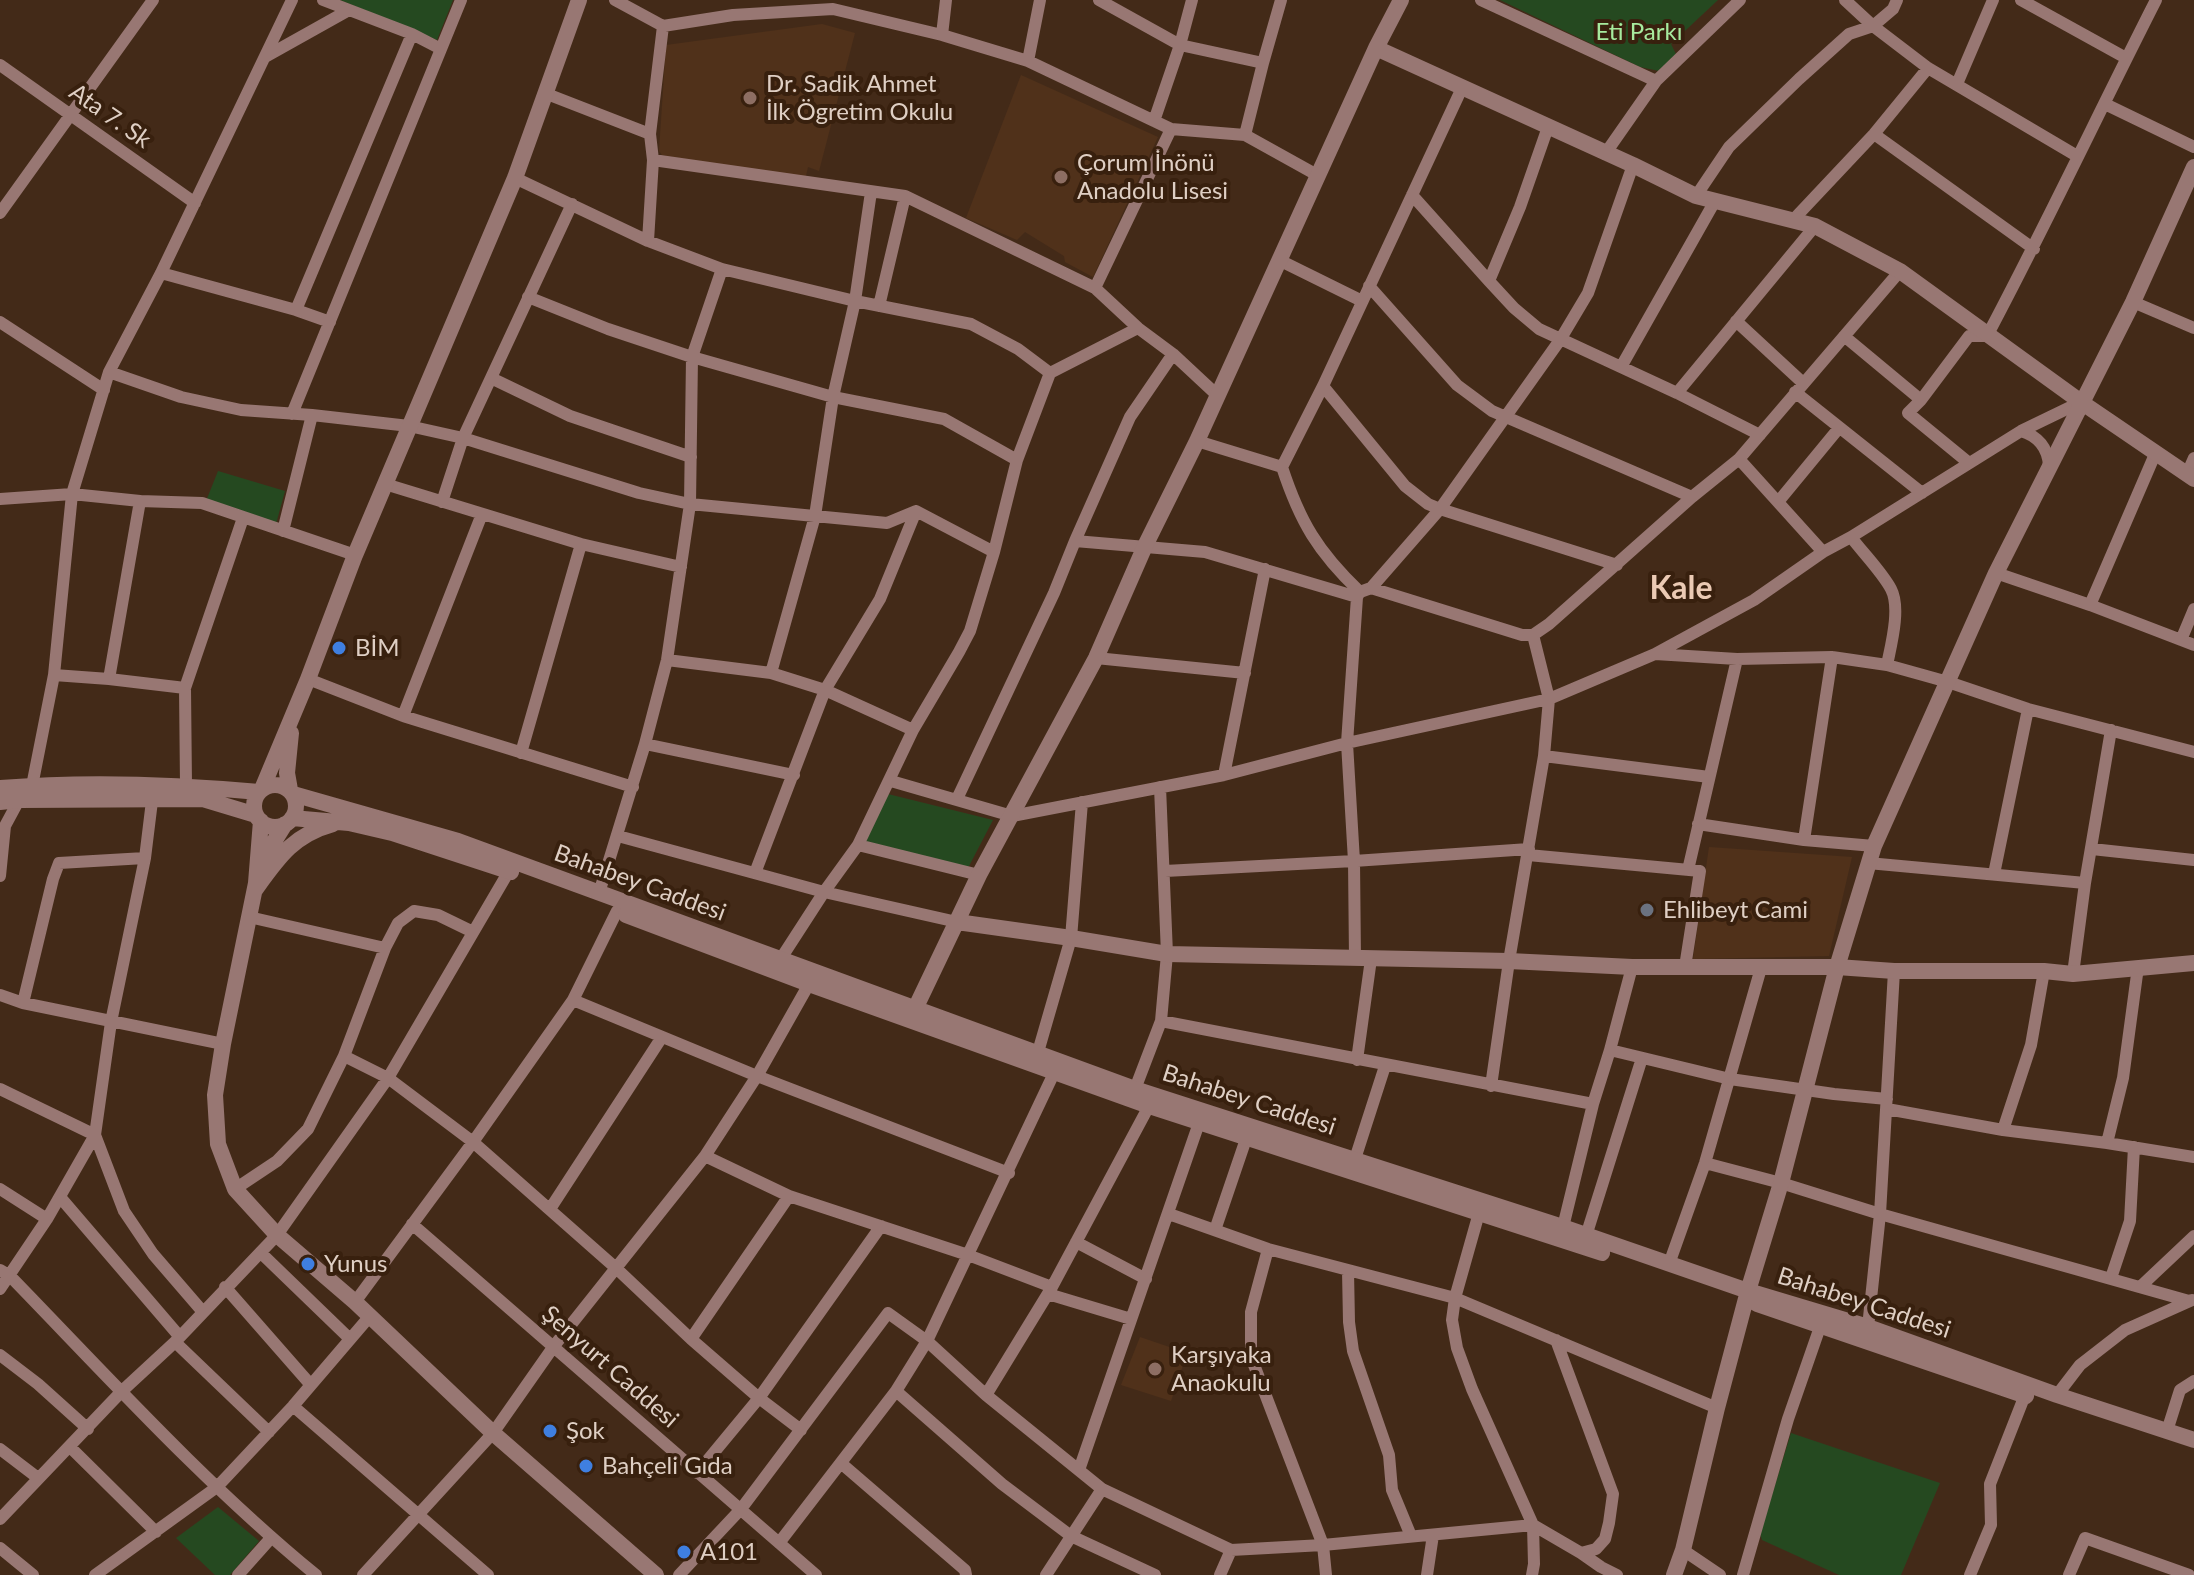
<!DOCTYPE html>
<html>
<head>
<meta charset="utf-8">
<style>
  body { margin:0 }
  canvas { display:block; background:#432a18 }
</style>
</head>
<body>
<canvas width="2194" height="1575"></canvas>
<script>
const ctx = document.querySelector('canvas').getContext('2d');
ctx.lineJoin = 'round';
function paint(path, color) {
  ctx.fillStyle = color;
  ctx.fill(path, 'evenodd');
}
function stroke(path, color, width, dash) {
  ctx.strokeStyle = color;
  ctx.lineWidth = width;
  ctx.lineCap = dash ? 'butt' : 'round';
  ctx.setLineDash(dash || []);
  ctx.stroke(path);
}
function label(font, color, halo, rows, align = 'center') {
  ctx.font = font + ' Lato,sans-serif';
  ctx.lineWidth = 8;
  ctx.setLineDash([]);
  ctx.textBaseline = 'middle';
  ctx.strokeStyle = halo;
  ctx.fillStyle = color;
  for (const [text, x, y, turn = 0] of rows) {
    ctx.save();
    ctx.translate(x, y);
    ctx.rotate((+turn || 0) * Math.PI / 180);
    ctx.textAlign = isNaN(turn) ? turn : align;
    if (halo) ctx.strokeText(text, 0, 0);
    ctx.fillText(text, 0, 0);
    ctx.restore();
  }
}
paint(new Path2D(`
  M822 24 855 33 819 171 808 167 805 180 662 155 659 151 666 45Z
  M1021 75 1158 137 1093 277 1065 262 1064 256 1025 232 1017 240 966 218Z
  M1709 847 1852 857 1829 956 1693 959Z
  M1140 1337 1187 1353 1171 1401 1121 1385Z`), '#50311a');
paint(new Path2D(`
  M340 0H453L437 40Z
  M1500 0H1718L1671 44 1676 54 1659 71 1640 67Z
  M218 471 285 491 276 524 206 501Z
  M888 794 993 820 968 868 865 842Z
  M1791 1433 1940 1483 1901 1575H1839L1762 1540 1760 1534Z
  M218 1507 259 1541 230 1575H215L176 1538Z`), '#254920');
stroke(new Path2D(`
  M323 0 412 34 441 49
  M615 0 663 26 733 15 833 9 942 35 1028 61 1171 129 1245 135 1317 175
  M1099 0 1180 45 1263 63
  M1481 0 1656 81
  M1845 0 1873 26 1928 68 2077 156
  M2021 0 2126 58
  M942 35 946 0
  M265 57 349 10
  M1028 61 1040 0
  M0 65 195 203
  M1957 84 1993 0
  M547 94 650 134
  M2105 104 2194 147
  M1154 121 1180 45 1192 0
  M1874 134 2034 249
  M1245 135 1263 63 1281 0
  M1605 154 1656 81 1740 0
  M653 160 905 196 1095 288 1138 328 1173 354 1217 395
  M515 178 648 241 722 269 855 301 971 324 1018 349 1050 373
  M1412 195 1489 281 1514 308 1539 329 1677 393 1760 435
  M1696 196 1729 147 1799 79 1849 34 1873 26 1893 9 1897 0
  M0 213 153 0
  M1793 220 1874 134 1928 68
  M648 241 653 160 650 134 663 26
  M1279 260 1362 301
  M161 273 296 310 330 322
  M1489 281 1520 207 1548 127
  M1369 286 1457 385 1492 411 1692 497
  M1095 288 1171 129
  M528 297 608 329 692 357 833 397 944 419 1017 460
  M2133 302 2194 328
  M879 306 905 196
  M296 310 412 34
  M1736 321 1803 383
  M0 322 104 390
  M1844 336 1921 400
  M1621 367 1715 201
  M109 372 181 397 241 410 312 415 409 426 463 438 639 493 690 504 887 523 916 511 994 552
  M491 378 570 416 691 457
  M1323 386 1405 486 1428 504 1440 509 1617 565
  M1795 392 1922 493
  M1677 393 1815 226
  M292 414 461 0
  M2021 431C2038 436 2048 448 2049 466
  M1197 441 1282 467
  M1739 459 1823 552
  M1969 463 1908 413 1921 400 1969 336H1987C2046 225 2099 112 2156 0
  M2187 474 2194 458
  M385 484 581 544 681 567
  M0 499 72 494 140 501 202 503 355 555
  M442 502 463 438 572 204
  M1778 502 1839 428
  M283 531 312 415
  M1851 537C1863 553 1882 572 1891 589 1901 608 1891 645 1887 665
  M1075 541 1205 552 1357 597
  M1996 573 2090 605 2194 645
  M1371 588 1522 635H1533L1549 624 1692 497 1739 459 1900 271
  M1360 592C1318 552 1300 522 1282 467L1323 386 1462 88
  M2090 605 2156 452
  M2181 640 2194 609
  M1655 654 1737 659 1832 657 1887 665 1948 682 2028 709 2194 752
  M1096 658 1245 673
  M667 660 771 673 825 690 913 730
  M771 673 815 516 833 397 855 301 871 192
  M54 675 109 679 185 688
  M109 679 140 501
  M308 679 403 716 633 787
  M403 716 482 514
  M645 744 794 775
  M521 753 581 544
  M1544 756 1709 777
  M1224 775 1265 569
  M891 781 1012 816 1224 775 1347 743 1549 699 1655 654 1754 600 1823 552 1851 537 2021 431 2081 402
  M186 785 185 688 243 518
  M32 786 54 675 72 494 109 372 161 273 292 0
  M957 799 1054 593 1075 541 1130 417 1173 354
  M1698 824 1804 840 1874 846
  M618 836 824 892 957 922
  M1804 840 1832 657
  M858 845 979 875
  M2092 849 2194 860
  M1528 855 1700 871 1685 967
  M1868 863 2085 883
  M1688 870 1737 659
  M1165 871 1354 861 1529 849
  M755 873 825 690 880 599 916 511
  M1994 874 2028 709
  M0 876 5 826 19 800
  M599 893 645 744 667 660 690 504 692 357 722 269
  M249 917 385 948
  M1355 959 1354 861 1347 743 1357 597 1360 592 1371 588 1440 509 1560 340 1588 293 1633 165
  M780 960 824 892 858 845 913 730 959 652 970 631 994 552 1017 460 1050 373 1138 328
  M2073 974 2085 883 2111 730
  M0 995 23 1003 223 1044
  M573 1000 757 1076 1009 1173
  M23 1003 53 879 59 863 145 858
  M1161 1021 1593 1104
  M1610 1050 1730 1079 1834 1094 1887 1099
  M1038 1052 1071 938 1082 802
  M344 1056 388 1078 473 1142 617 1269 691 1339 759 1398 801 1430
  M1357 1060 1371 959
  M1491 1086 1509 961 1544 756 1549 699 1533 635
  M0 1089 95 1135 124 1211 153 1254 203 1312
  M1135 1089 1161 1021 1167 954 1160 787
  M1887 1109 2003 1130 2107 1143 2194 1157
  M2003 1130 2031 1045 2044 971
  M2107 1143 2123 1078 2138 967
  M705 1156 789 1196 968 1255 1052 1287
  M1355 1159 1385 1066
  M1705 1163 1781 1183 1880 1214 2189 1301
  M0 1189 47 1219
  M235 1189 277 1161 308 1129 344 1056 385 948 398 923 414 911 438 915 473 932
  M60 1197 180 1337
  M550 1209 662 1037
  M1479 1213 1455 1298 1452 1320 1457 1348 1472 1389 1533 1525 1534 1564 1532 1575
  M1169 1214 1268 1249 1455 1298 1717 1408
  M412 1224 816 1575
  M1563 1227 1593 1104 1610 1050 1632 967
  M1215 1230 1246 1139
  M1586 1236 1642 1058
  M1076 1242 1146 1279
  M1268 1249 1251 1312V1357L1323 1545 1326 1575
  M261 1253 350 1339
  M1669 1264 1705 1163 1761 968
  M0 1270 10 1276C109 1378 206 1485 316 1575
  M1348 1271 1349 1322 1353 1351 1389 1455 1392 1490 1411 1536
  M2111 1278 2130 1221 2134 1147
  M225 1287 310 1384
  M2140 1287 2194 1236
  M0 1289 47 1219 95 1135 111 1022 145 858 152 801
  M1048 1294 1131 1319
  M355 1302 473 1142 573 1000 617 911
  M1868 1327 1880 1214 1894 971
  M691 1339 789 1196
  M1556 1340 1613 1494 1609 1523 1605 1539 1596 1549 1581 1553
  M175 1342 269 1432
  M0 1355 38 1384 88 1429
  M896 1391 1002 1484 1071 1536 1155 1575
  M986 1395 1052 1287 1149 1106
  M2057 1395 2080 1365 2125 1330 2192 1300
  M293 1406 488 1575
  M2167 1431 2180 1390 2194 1381
  M70 1447 156 1532
  M0 1449 38 1478
  M842 1464 965 1570 966 1575
  M1079 1470 1199 1123
  M697 1473 759 1398 881 1226
  M0 1519 122 1391 175 1342 277 1235 388 1078 509 871
  M779 1543 896 1391 927 1341 1055 1071
  M0 1548 33 1575
  M1683 1550 1720 1575
  M95 1575 217 1487 293 1406 370 1316
  M238 1575 271 1538
  M363 1575 493 1433 554 1346 705 1156 757 1076 809 984
  M679 1575 741 1509 888 1313 927 1341 986 1395 1102 1489 1231 1550 1323 1545 1533 1525 1581 1553 1601 1567 1617 1575
  M1046 1575 1102 1489
  M1220 1575 1231 1550
  M1427 1575 1433 1535
  M1743 1575 1788 1419 1820 1327
  M1970 1575 1991 1525 1990 1484 2025 1395
  M2069 1575 2085 1538 2189 1575`), '#987773', 12);
stroke(new Path2D(`
  M1376 48 1633 165 1696 196 1815 226 1900 271 2081 402 2194 479
  M254 806a21 21 0 1 1 42 0a21 21 0 1 1-42 0Z
  M0 788C86 781 173 784 259 792
  M262 789 308 679 355 555 515 178 579 0
  M290 790 287 773 291 733
  M293 794 458 841 1135 1089 1563 1227 1748 1291 1868 1327 2057 1395 2194 1440
  M0 802 19 800 203 799 256 815
  M292 818 349 823 392 833 511 872
  M261 821 256 883 223 1044 215 1095 218 1144 235 1189 277 1235 355 1302 493 1433 656 1575
  M262 867 270 848 285 824
  M255 890C278 858 293 835 333 824
  M626 915 809 984 1149 1106 1602 1253
  M957 922 1071 938 1167 954 1509 961 1632 967H1837L1894 971H2044L2073 974 2194 963
  M915 1009 979 875 1096 658 1145 546 1197 441 1376 48 1401 0
  M1757 1304 2026 1396
  M1674 1575 1683 1550 1717 1408 1748 1291 1781 1183 1837 967 1874 846 1996 573 2133 302 2194 167`), '#987773', 16);
for (const [x, y, r, color] of [
  [750,98,8,"#8d6e63"],
  [1061,177,8,"#8d6e63"],
  [339,648,8,"#3f7fe0"],
  [1647,910,8,"#6b7280"],
  [308,1264,8,"#3f7fe0"],
  [1155,1369,8,"#8d6e63"],
  [550,1431,8,"#3f7fe0"],
  [586,1466,8,"#3f7fe0"],
  [684,1552,8,"#3f7fe0"]
]) {
  const dot = new Path2D();
  dot.arc(x, y, r, 0, 2 * Math.PI);
  ctx.fillStyle = color;
  ctx.fill(dot);
  stroke(dot, '#38200e', 3);
}
label('24px', '#a7ea9e', '#38200e', [
  ["Eti Parkı",1639,32]
]);
label('24px', '#dfcfc4', '#38200e', [
  ["Dr. Sadik Ahmet",766,84],
  ["İlk Ögretim Okulu",766,112],
  ["Çorum İnönü",1077,163],
  ["Anadolu Lisesi",1077,191],
  ["BİM",355,648],
  ["Ehlibeyt Cami",1663,910],
  ["Yunus",324,1264],
  ["Karşıyaka",1171,1355],
  ["Anaokulu",1171,1383],
  ["Şok",566,1431],
  ["Bahçeli Gıda",602,1466],
  ["A101",700,1552]
], 'left');
label('24px', '#dfcfc4', '#38200e', [
  ["Ata 7. Sk",110,116,35],
  ["Bahabey Caddesi",640,883,20],
  ["Bahabey Caddesi",1249,1100,18],
  ["Bahabey Caddesi",1864,1303,18],
  ["Şenyurt Caddesi",610,1367,41]
]);
label('bold 32px', '#ebcab4', '#38200e', [
  ["Kale",1681,589]
]);
</script>
</body>
</html>
